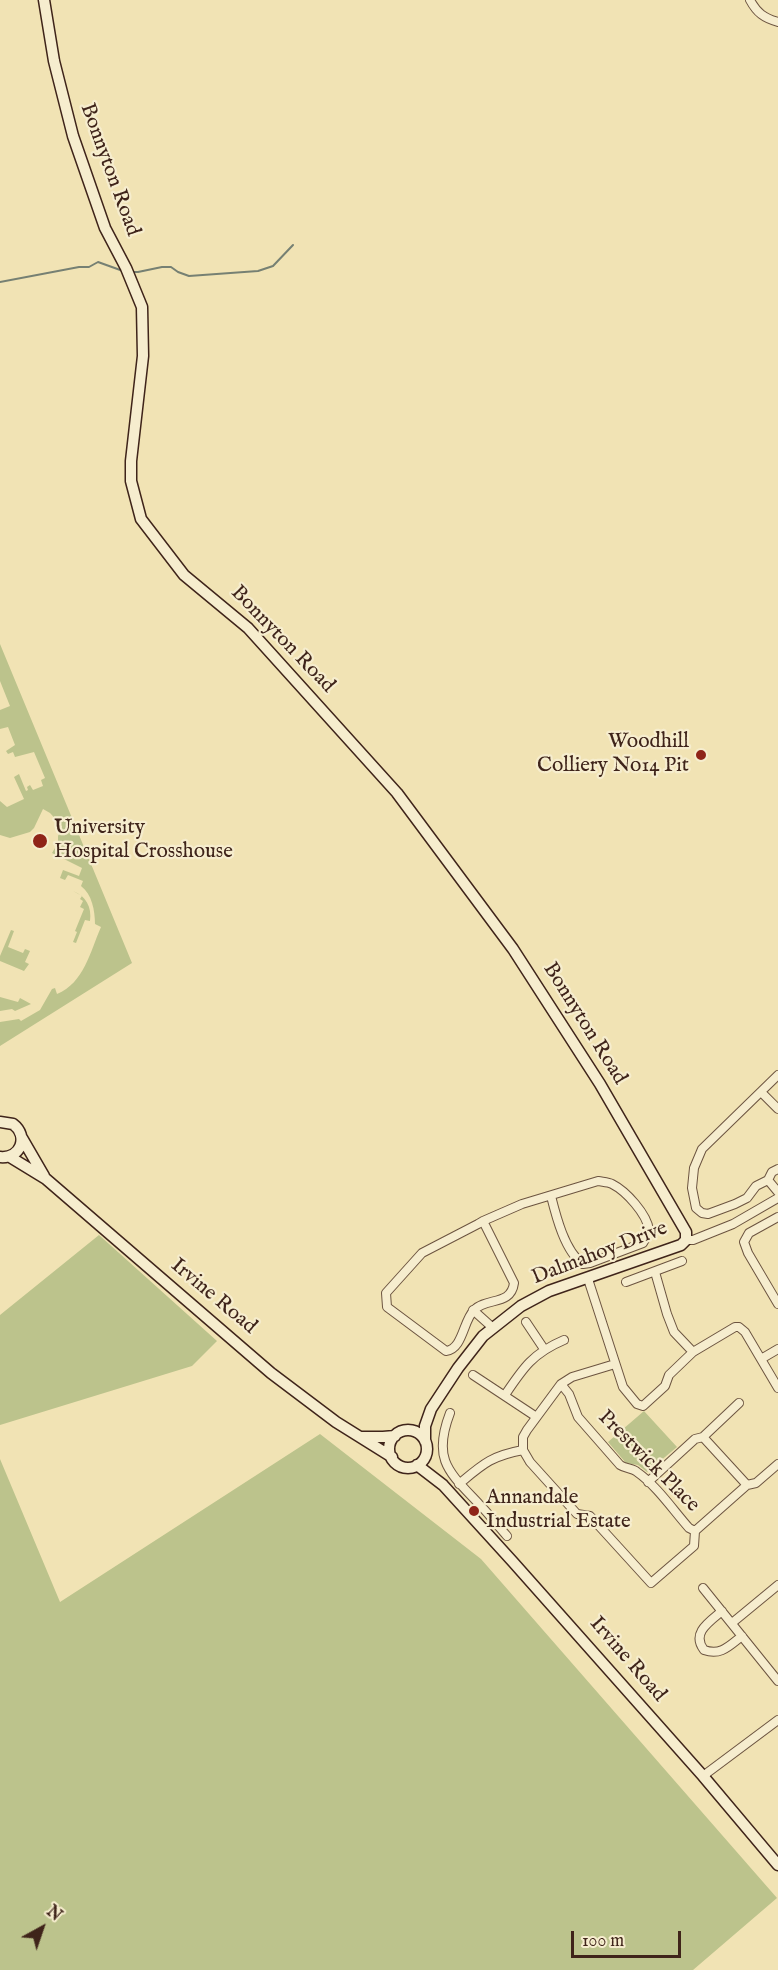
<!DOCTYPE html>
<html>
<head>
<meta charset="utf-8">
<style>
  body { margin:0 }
  #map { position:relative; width:778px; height:1970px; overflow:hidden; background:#f1e3b4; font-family:"IM FELL English",serif }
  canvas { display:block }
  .north { position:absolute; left:12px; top:1898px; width:60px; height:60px; -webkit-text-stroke:4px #f6edce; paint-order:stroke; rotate:40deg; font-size:16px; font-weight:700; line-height:24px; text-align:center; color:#3f241a }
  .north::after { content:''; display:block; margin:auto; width:21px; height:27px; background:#3f241a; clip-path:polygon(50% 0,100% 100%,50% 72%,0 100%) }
  .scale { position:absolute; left:571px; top:1931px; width:110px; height:27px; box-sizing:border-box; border:3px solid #3f241a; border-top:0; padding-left:8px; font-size:18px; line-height:21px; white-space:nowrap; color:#3f241a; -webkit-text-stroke:4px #f6edce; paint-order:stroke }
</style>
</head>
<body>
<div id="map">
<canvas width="778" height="1970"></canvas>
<div class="north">N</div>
<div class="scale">100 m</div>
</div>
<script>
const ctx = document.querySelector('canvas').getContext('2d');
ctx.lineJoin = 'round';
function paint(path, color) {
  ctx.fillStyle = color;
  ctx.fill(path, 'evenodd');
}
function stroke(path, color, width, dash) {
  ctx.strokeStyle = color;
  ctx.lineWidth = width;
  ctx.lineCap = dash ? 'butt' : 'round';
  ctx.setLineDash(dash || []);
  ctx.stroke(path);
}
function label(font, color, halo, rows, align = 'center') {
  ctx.font = font + ' "IM FELL English",serif';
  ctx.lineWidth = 4.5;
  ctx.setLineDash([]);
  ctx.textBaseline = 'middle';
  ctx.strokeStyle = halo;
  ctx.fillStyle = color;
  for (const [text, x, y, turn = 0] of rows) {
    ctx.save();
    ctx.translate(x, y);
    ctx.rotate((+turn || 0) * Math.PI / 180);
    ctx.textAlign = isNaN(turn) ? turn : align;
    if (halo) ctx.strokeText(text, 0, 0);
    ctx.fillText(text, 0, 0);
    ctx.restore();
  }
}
paint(new Path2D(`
  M0 644 132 963 0 1046V1022L19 1019 21 1021 40 1010 52 989 55 988 57 994C84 983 90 952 101 927L95 924C95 911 92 894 81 886L83 881 68 875 65 880 60 878 63 870 79 876 82 868 52 853 58 843V836L62 826 50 813 43 809 34 828 30 832 10 838 0 835V801L7 807 24 799 14 777 19 774 26 791 28 790 27 787 30 785 33 790 43 786 41 780 45 778 34 752 15 757 13 752 8 754 6 751 15 745 8 727 0 729V710L10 706 0 681Z
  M73 891C86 896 92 907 90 921L85 920 76 943 73 942 77 932 75 931 84 909 80 907 83 901 80 899 82 896Z
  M11 930 14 931 8 947 23 953 25 949 30 951 25 962 29 964 24 971 0 961V956Z
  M0 997 18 1002 20 998 31 1004 15 1011 12 1009 0 1011Z
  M99 1235 217 1341 192 1366 0 1425V1315Z
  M644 1411 677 1447 647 1472 638 1465 626 1463 608 1442Z
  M320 1434 481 1559 777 1898 693 1970H0V1459L60 1602Z`), '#bcc38c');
stroke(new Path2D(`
  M132 272H138L162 267H171L178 272 189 276 258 271 273 266 293 245
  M0 282 79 267H89L98 262 123 271`), '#768073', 2);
const street = new Path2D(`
  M750 0C757 13 764 18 778 22
  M778 1075 702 1149 694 1168 692 1188 696 1208 702 1213 708 1214 735 1204 747 1198 756 1186 768 1180 772 1172 778 1169
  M761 1092 778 1109
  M768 1180 778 1192
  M778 1217 749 1233 744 1242 748 1253 778 1304
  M483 1221 514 1283C511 1306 487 1297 474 1310 463 1321 463 1349 446 1351L387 1307 386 1293 422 1253 478 1224 483 1221 522 1204 598 1181C603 1182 608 1182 612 1184 626 1191 647 1214 649 1230 649 1235 645 1239 643 1243L590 1263 583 1264C565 1252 556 1216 551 1196
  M686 1240H693L733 1224 778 1198
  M655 1272 667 1314 674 1332 693 1352
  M588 1279 623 1387 637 1404 643 1406 665 1386 669 1375 693 1352 735 1327H739L745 1332 778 1388
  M626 1282 682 1261
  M473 1310 493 1328
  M526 1322 544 1349
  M761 1359 778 1349
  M615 1364 572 1377 561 1384 527 1430 523 1437V1450L530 1462 577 1514 590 1516 651 1583 694 1546 695 1531 747 1485
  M473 1375 535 1416
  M561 1384 569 1394 578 1417 620 1465C626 1469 633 1468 637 1472 657 1486 673 1510 689 1528L695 1531
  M505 1395C523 1368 533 1353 564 1340
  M450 1413C432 1460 449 1472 479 1504 489 1514 498 1526 507 1536
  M703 1437 739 1403
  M648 1482 695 1439 703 1437 747 1485
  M459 1484C483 1464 491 1456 523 1450
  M747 1485 756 1483 778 1464
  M703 1588 778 1681
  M722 1611C709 1622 691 1633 704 1650 721 1656 729 1646 742 1636
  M732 1623 778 1585
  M703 1776 778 1720`);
const secondary = new Path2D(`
  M44 0 54 61 73 136 105 228 126 268 142 307 143 356 131 461V481L141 519 184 575 248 628 397 793 513 949 600 1084 686 1232V1240L681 1245 549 1291 521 1306 483 1336 458 1368 431 1409 425 1426V1441
  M0 1122 13 1124C29 1136 21 1159 0 1157
  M22 1138 44 1176
  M10 1157 46 1179 271 1373 336 1422 392 1457
  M389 1449a19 19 0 1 1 38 0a19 19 0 1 1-38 0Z
  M361 1437H383L395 1436
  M417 1465 443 1485 513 1562 703 1776 778 1865`);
stroke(street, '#6c5440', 10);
stroke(secondary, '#3f241a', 13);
stroke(street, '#f6edce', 8);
stroke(secondary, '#f6edce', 10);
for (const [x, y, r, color] of [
  [701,755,6,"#8f2418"],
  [40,841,8,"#8f2418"],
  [474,1511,6,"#8f2418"]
]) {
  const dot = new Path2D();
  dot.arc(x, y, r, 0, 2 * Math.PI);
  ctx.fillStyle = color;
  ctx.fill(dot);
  stroke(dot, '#f6edce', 2);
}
label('21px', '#3f241a', '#f6edce', [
  ["Bonnyton Road",109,170,70],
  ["Bonnyton Road",282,640,46],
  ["Bonnyton Road",584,1024,58],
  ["Dalmahoy Drive",600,1254,-21],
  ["Irvine Road",213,1297,40],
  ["Prestwick Place",648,1462,45],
  ["Irvine Road",627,1660,49]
]);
label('21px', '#3f241a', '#f6edce', [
  ["Woodhill",689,743,"right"],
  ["Colliery No14 Pit",689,767,"right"],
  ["University",54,829],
  ["Hospital Crosshouse",54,853],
  ["Annandale",486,1499],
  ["Industrial Estate",486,1523]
], 'left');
</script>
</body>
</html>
